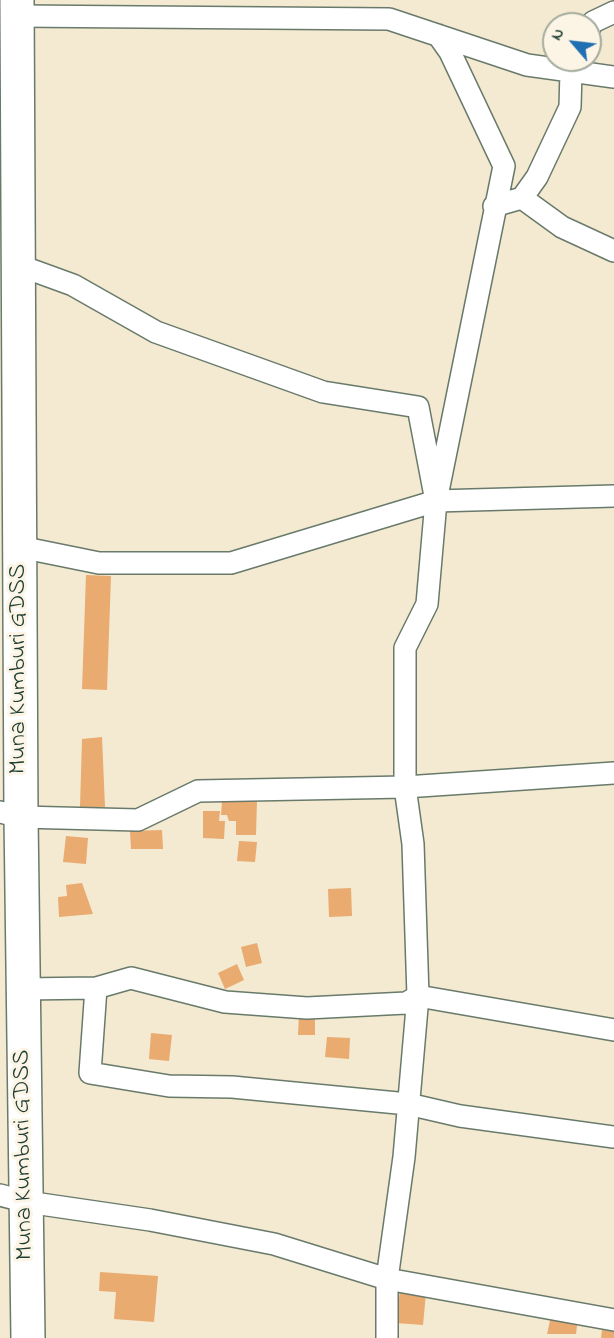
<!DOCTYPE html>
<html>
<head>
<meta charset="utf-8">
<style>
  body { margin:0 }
  #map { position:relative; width:614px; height:1338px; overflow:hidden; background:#f3ead1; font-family:"Indie Flower",sans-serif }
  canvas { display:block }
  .north { position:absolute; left:542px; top:12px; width:60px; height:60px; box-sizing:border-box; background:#fcf5e5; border:2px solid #a4ab9e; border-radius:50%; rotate:298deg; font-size:16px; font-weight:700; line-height:24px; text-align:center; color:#1f3d34 }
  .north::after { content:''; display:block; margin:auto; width:21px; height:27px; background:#1f6fb2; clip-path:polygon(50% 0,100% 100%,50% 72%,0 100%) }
</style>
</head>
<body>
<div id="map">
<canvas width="614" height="1338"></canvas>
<div class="north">N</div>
</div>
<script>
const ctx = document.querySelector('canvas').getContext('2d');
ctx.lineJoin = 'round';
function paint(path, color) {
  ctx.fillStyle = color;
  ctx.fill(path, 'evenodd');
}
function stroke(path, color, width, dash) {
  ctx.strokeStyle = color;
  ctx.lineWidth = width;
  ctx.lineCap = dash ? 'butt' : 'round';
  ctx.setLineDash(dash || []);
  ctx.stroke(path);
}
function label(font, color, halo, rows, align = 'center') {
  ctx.font = font + ' "Indie Flower",sans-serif';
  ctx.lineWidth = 6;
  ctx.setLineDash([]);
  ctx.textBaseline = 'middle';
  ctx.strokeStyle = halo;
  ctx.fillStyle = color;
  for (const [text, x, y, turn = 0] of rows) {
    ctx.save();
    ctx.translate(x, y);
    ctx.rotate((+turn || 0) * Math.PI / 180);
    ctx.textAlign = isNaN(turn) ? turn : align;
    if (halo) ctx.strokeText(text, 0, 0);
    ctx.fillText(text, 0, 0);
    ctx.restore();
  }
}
paint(new Path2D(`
  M86 575 111 576 107 690 82 689Z
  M102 737 105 807H80L82 739Z
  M222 801H257L256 835H236V821H229L227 815H221Z
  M203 811H220L219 821H225L224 839 203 838Z
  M162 830 163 849H131L130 831Z
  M66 836 88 838 86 864 63 862Z
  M239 841 257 842 255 862 237 861Z
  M82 883 93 914 59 917 58 897 67 896 66 885Z
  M351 888 352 916 329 917 328 889Z
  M257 943 262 963 246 967 241 947Z
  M237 964 244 980 225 989 218 973Z
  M299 1014H315V1035H298Z
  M151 1033 172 1035 169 1061 149 1059Z
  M327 1037 350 1038 349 1059 325 1057Z
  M100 1272 158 1276 154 1322 114 1319 116 1292 99 1291Z
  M400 1290 426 1293 423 1325 396 1323Z
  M551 1316 578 1317 576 1334H547Z
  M602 1330 614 1331V1338H601Z`), '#e9ab6f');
const minor = new Path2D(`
  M17 16 389 19 527 65 614 77
  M590 27 593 22 614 12
  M522 198 562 227 614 251
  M494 206 522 198 537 177 570 107 571 71 577 61
  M18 265 73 285 156 332 323 392 418 407 436 501 614 496
  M20 547 99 563H231L436 501
  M0 812 21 817 138 820 198 791 405 787 614 773
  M96 988 90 1073 169 1086 232 1087 408 1104 460 1116 614 1137
  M23 989 96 988 131 978 225 1002 307 1008 406 1003 418 996 614 1030
  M0 1195 27 1202 150 1220 274 1244 387 1279 614 1320
  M387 1338V1279L404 1157 418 996 413 844 405 787V648L427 604 436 501 504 166 450 52 438 35`);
const trunk = new Path2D(`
  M17 0 21 817 28 1338`);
stroke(minor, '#697a6b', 24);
stroke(trunk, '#697a6b', 36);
stroke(minor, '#fff', 21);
stroke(trunk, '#fff', 33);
label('24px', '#1f3d34', '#fcf5e5', [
  ["Muna Kumburi GDSS",20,669,-90],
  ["Muna Kumburi GDSS",25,1155,-91]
]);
</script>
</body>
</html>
